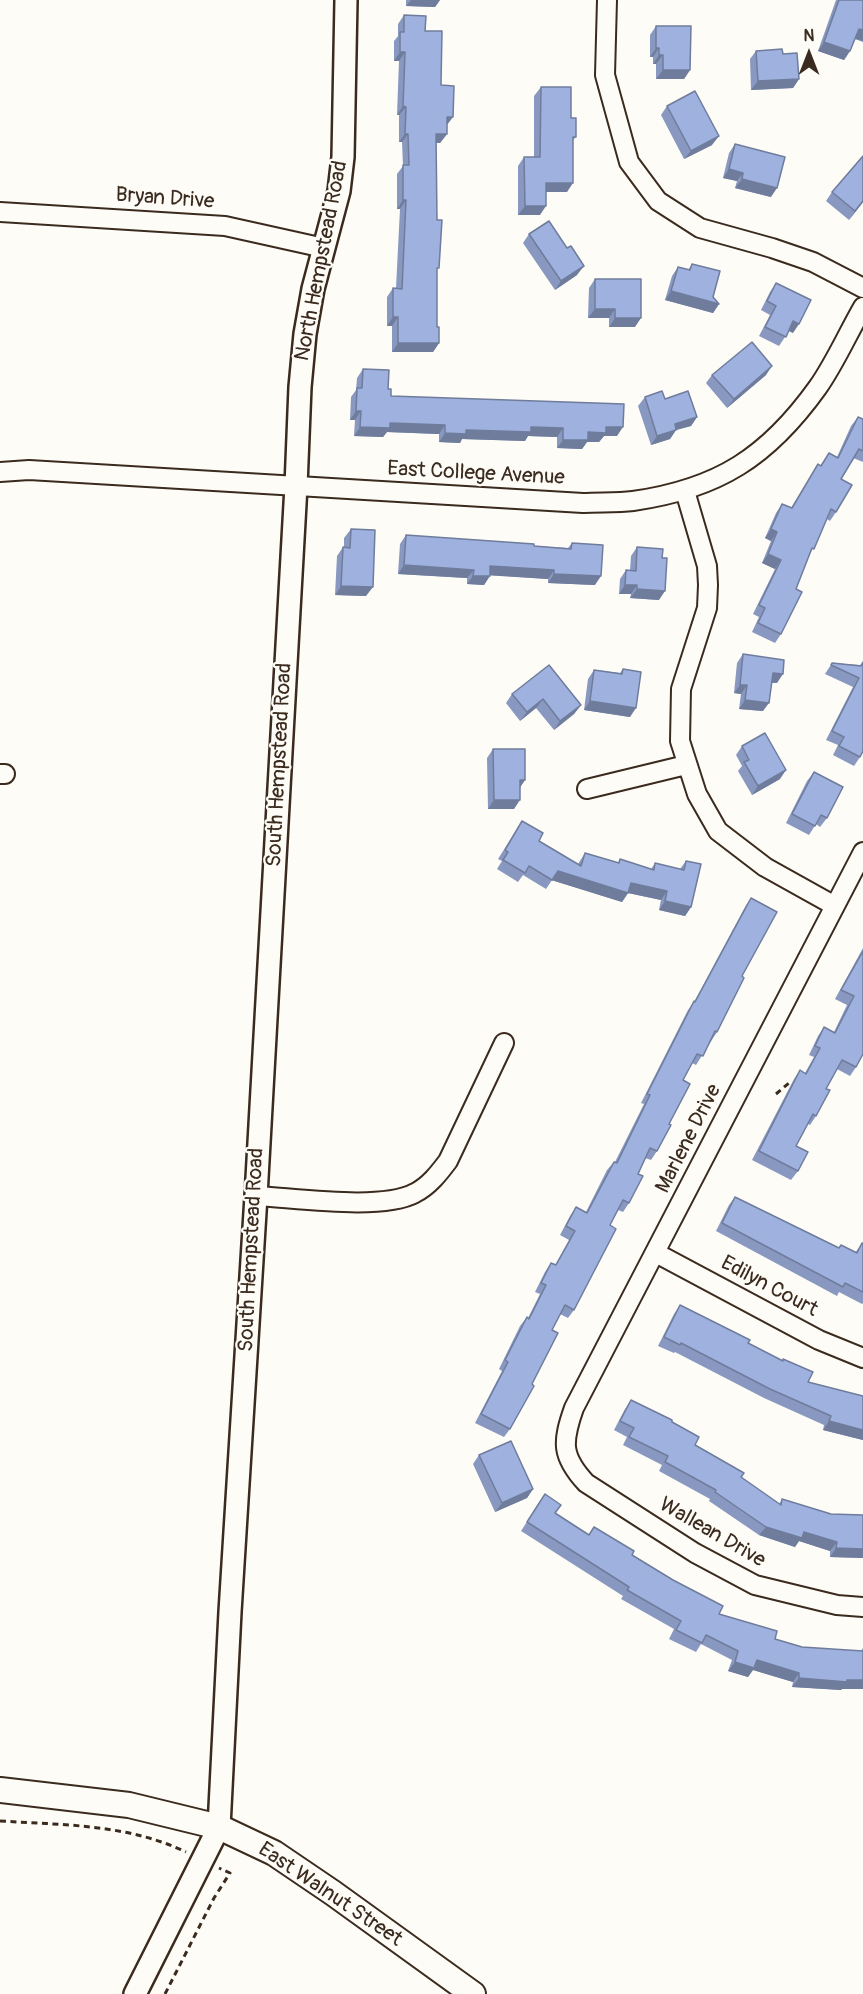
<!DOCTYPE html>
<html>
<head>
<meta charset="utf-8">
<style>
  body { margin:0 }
  #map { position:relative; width:863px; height:1994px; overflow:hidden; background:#fdfcf7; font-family:Pangolin,sans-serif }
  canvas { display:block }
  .north { position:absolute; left:779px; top:24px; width:60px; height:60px; -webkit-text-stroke:4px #fdfcf7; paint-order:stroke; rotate:0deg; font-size:16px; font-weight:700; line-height:24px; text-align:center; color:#3b2a1e }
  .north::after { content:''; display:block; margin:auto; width:21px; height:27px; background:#3b2a1e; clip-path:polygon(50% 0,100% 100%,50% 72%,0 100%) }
</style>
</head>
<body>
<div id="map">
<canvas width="863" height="1994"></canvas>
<div class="north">N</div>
</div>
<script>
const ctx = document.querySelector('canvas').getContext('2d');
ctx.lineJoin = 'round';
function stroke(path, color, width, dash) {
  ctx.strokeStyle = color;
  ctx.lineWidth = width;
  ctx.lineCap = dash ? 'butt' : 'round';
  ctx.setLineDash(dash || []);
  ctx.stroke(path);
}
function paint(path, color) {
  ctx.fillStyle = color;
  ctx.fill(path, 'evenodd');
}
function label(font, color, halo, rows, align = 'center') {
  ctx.font = font + ' Pangolin,sans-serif';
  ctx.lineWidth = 4.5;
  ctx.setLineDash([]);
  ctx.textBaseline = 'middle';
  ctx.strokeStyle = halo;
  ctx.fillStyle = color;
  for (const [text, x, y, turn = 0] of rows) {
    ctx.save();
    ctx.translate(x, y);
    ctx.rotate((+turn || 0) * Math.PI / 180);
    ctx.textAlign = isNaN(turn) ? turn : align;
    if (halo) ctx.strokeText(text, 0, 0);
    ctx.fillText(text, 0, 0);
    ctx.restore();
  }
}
const minor = new Path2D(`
  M607 0 605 75 629 162 658 201 700 228 772 248 813 262 863 288
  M0 212 225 226 324 248
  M0 472 29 470 583 503C599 502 617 503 633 501 718 489 768 457 818 387 835 363 848 333 863 307
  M685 491 707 566 708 585 707 608 681 689 680 741 697 794 718 831 765 867 835 906
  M0 774H5
  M587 789 686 765
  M863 852 574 1408C562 1442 561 1456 586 1483L695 1553 755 1585 837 1605 863 1607
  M256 1196C296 1198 382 1211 415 1193 429 1186 439 1173 448 1161L504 1043
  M656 1253 819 1340 863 1358`);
const tertiary = new Path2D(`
  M135 1994 219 1827 230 1612 256 1196 296 486 300 387 305 334 313 289 339 191 343 157 346 0`);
const secondary = new Path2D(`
  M0 1790 129 1805 219 1827 274 1853 333 1893 473 1994`);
stroke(minor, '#3b2a1e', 22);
stroke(tertiary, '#3b2a1e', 26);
stroke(secondary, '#3b2a1e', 28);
stroke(new Path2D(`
  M776 1094 789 1083 791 1084
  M0 1821C63 1825 128 1824 186 1852
  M165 1994 214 1898 230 1873 219 1868`), '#3b2a1e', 3, [6, 4.5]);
stroke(minor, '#fdfcf7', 18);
stroke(tertiary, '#fdfcf7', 21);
stroke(secondary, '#fdfcf7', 24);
paint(new Path2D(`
  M406 0H440L435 7 406 6Z
  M836 0H863V42L855 39 850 51 844 60 818 51Z
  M404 15 425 31 441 85 447 125V134L440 143H436L437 271V327L439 343 433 352H392V326H387V297L393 288H396L400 209H397V174L403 166 402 142H399V115H397L399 61H394V41L398 36V24Z
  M656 26 690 70 684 79H656V64H653V57H650V35Z
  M756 51 783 54 799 79 793 88 751 90 750 59Z
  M541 87 571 118 576 137 573 140 567 192H546L540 215H518V166L524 157H534V96Z
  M667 106 712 145 684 159 661 115Z
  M735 144 771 197 735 188 737 181 723 178 729 153Z
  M832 192 863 202 849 220 826 201Z
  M529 234 577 275 555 290 523 243Z
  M692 264 713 297 719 304 713 313 665 300 672 276 678 267 688 270Z
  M595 279 635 327H609V318H588L589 288Z
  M776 283 793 333 789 331 779 346 759 336 770 315 761 310 770 292Z
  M363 369 388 389 391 396 617 436H604L599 442H587L582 449 557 448V437L528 436 525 441 462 439 460 443 439 442V434L387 432 383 437 354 436 355 420H350L351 397 356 390 357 378Z
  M712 375H766L727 408 706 383Z
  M645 397 665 399 697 417 691 426 676 430 670 439 651 445 638 406Z
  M858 417 863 419V418V462L853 458 841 479 836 512 830 521 827 519 808 558 796 589 781 634 775 643 752 632 759 617 753 614 775 569 762 563 771 541 765 538 776 513 782 504 791 508 818 464 821 465 829 453 837 457 851 426Z
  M351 529 366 596 335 595 337 556 343 547H344V538Z
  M406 535 534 546 568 548 572 543 595 585 548 583V579L490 575 484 585 467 584V578L398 574 400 544Z
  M637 547 659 600 630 598 631 594H619L620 579 626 570 630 571 631 556Z
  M743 654 777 683H772L763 711 739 709 741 694 734 693 737 663Z
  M863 662 860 757 854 766 833 755 838 745 826 740 853 687 825 674 832 663 860 665Z
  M623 669 630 717 584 710 588 679 594 670 620 673Z
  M512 694 581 705 574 714 554 730 536 708 520 721 506 703Z
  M742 746 780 779 752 795 738 771 742 766 736 755Z
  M493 749 525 780 520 787 514 809H488L487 758Z
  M814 772 827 818 820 827 816 824 809 835 786 823 807 781Z
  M522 821 539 841 578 864 585 853 618 863 620 859 651 869 655 863 680 869 686 861 691 907 685 916 659 910 661 900 628 893 622 902 552 880 546 889 523 875 518 882 497 869 502 861 498 859Z
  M751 898 742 976 717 1032 696 1065 692 1063 683 1080 669 1124 657 1151 651 1160 645 1158 638 1174 629 1203 623 1212 618 1210 610 1225 574 1310 568 1318 560 1314 552 1330 510 1429 504 1437 475 1423 502 1371 499 1369 520 1326 527 1317 528 1318 540 1294 535 1292 545 1272 551 1263 555 1265 569 1240 560 1235 570 1216 576 1207 586 1212 607 1170 614 1162H615L644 1104 641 1103 688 1010 694 1002 745 907Z
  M863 948V1054L856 1067 850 1076 837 1069 826 1089 816 1116 810 1125 808 1124 796 1146 798 1171 791 1180 752 1160 794 1079 800 1070 805 1073 814 1057 809 1055 818 1036 824 1027 834 1032 847 1005 835 999Z
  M735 1197 839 1248 855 1253 862 1243H863V1303L862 1304 839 1292 837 1296 716 1231 729 1205Z
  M680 1305 748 1343 808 1382 863 1396V1440L823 1430 824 1425 764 1398 675 1352 674 1353 658 1346 674 1314Z
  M631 1400 672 1422 695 1445 779 1504 782 1499 831 1514 863 1515V1558L830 1557V1551L799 1541 795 1547 759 1535 709 1501 710 1499 659 1471 662 1465 623 1445 627 1437 614 1430 625 1409Z
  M479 1455 533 1489 527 1498 495 1512 473 1464Z
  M545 1494 555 1513 589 1535 594 1527 632 1555 719 1614 775 1639 802 1647 861 1651 863 1648V1689H842L841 1690 792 1687 793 1682 753 1670 748 1677 728 1671 732 1660 701 1644 696 1652 669 1639 674 1629 621 1599 623 1596 521 1531Z`), '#8898c0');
paint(new Path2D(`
  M411 0H440L435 7 406 6Z
  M859 29 863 30V41L852 38Z
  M824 42 850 51 844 60 818 51Z
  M656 48H659L653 57H650Z
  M400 52H405L399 61H394Z
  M659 55H663L656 64H653Z
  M663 70H690L684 79H656Z
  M799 79 793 88 751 90 758 81Z
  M403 106 406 107 399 115H397Z
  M447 117H453L447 125Z
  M405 134H408L402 142H399Z
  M436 134H447L440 143H429Z
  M719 136 712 145 684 159 691 151Z
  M729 169 743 173 737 181 723 178Z
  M742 179 777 188 771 197 735 188Z
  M546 183H573L567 192H540Z
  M403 200H406L400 209H397Z
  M863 201V202L849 220 855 211Z
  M525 206H546L540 215H518Z
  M584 266 577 275 555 290 561 281Z
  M671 291 719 304 713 313 665 300Z
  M595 309H615L609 318H588Z
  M393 317H398L392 326H387Z
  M615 318H641L635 327H609Z
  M793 321 799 324 793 333 787 330Z
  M398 343H439L433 352H392Z
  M772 366 766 375 727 408 734 399Z
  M356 411H361L355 420H350Z
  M697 417 691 426 676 430 670 439 651 445 657 436 675 424Z
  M390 423 445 425 439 434 387 432 383 437 354 436 360 427Z
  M531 427 563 428 557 437 528 436 525 441 462 439 460 443 439 442 445 433 466 430Z
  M606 427H623L617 436H604L599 442H587L582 449 557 448 563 440Z
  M771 529 777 532 771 541 765 538Z
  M768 554 781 560 775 569 762 563Z
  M404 565 474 570 467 578 398 574Z
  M490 566 554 570 548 579 484 575Z
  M554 574 601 576 595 585 548 583Z
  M473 576H490L484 585 467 584Z
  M625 585H637L631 594H619Z
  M341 586 373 587 366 596 335 595Z
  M637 589 665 591 659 600 630 598Z
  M773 673 783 674 777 683 766 682Z
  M740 685H747L741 694 734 693Z
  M543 699 536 708 520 721 527 712Z
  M745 700 769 703 763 711 739 709Z
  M590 701 636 708 630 717 584 710Z
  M581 705 574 714 554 730 560 721Z
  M786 770 780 779 752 795 758 786Z
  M520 780H525L519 789Z
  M494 800H520L514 809H488Z
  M558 871 631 883 667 891 661 900 628 893 622 902 551 880Z
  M665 901 691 907 685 916 659 910Z
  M829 1421 863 1430V1440L823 1430Z
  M533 1489 527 1498 495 1512 502 1503Z
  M766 1527 804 1532 837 1542 830 1551 799 1541 795 1547 759 1535Z
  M836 1548 863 1549V1558L830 1557Z
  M757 1660 799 1673 793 1682 753 1670 748 1677 728 1671 735 1662Z
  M799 1678 863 1680V1689H842L841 1690 792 1687Z`), '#6f7c9c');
const building = new Path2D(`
  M839 0H863V30L859 29 850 51 824 42Z
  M404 15 426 16 425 31H442L441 85 454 86 453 117H447V134H436L437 220H442L439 268H437V327H439V343H398V317H393V288L402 289 406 200H403V165H409L408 134H405L406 107 403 106 405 52H400V32H404Z
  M656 26H691L690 70H663V55H659V48H656Z
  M782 49 783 54 797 53 799 79 758 81 756 51Z
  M541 87H571V118H576V137H573V183H546V206H525L524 157H540Z
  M695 91 719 136 691 151 667 106Z
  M735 144 785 157 777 188 742 179 743 173 729 169Z
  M863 156V201L855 211 832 192Z
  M549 221 567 248 571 246 584 266 561 281 529 234Z
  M692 264 720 271 713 297 719 304 671 291 678 267 690 270Z
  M595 279H641V318H615V309H595Z
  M776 283 811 300 799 324 793 321 786 337 765 327 776 306 767 301Z
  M752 342 772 366 734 399 712 375Z
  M363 369 389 370 388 389H391V396L624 404 623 427H606V433L588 432V440H563V428L531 427V432L466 430V434L445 433V425L390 423V428L360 427 361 411H356L357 388H362Z
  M662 391 665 399 688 391 697 417 675 424 676 430 657 436 645 397Z
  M858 417 863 419V451L859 449 841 479 852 485 836 512 831 509 814 549 812 548 796 589 802 592 781 634 758 623 765 608 759 605 781 560 768 554 777 532 771 529 782 504 792 508 818 464 821 466 829 453 838 458Z
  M351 529 375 530 373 587 341 586 343 547 350 548Z
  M406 535 534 544V546L571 549 572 543 603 545 601 576 554 574V570L490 566V576H473L474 570 404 565Z
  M637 547 663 549 662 558H667L665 591 637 589V585H625L626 570 636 571Z
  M743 654 784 660 783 674 773 673 769 703 745 700 747 685H740Z
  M863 662V751L860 757 839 746 844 737 832 731 859 678 831 665 832 663 861 666Z
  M549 665 581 705 560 721 543 699 527 712 512 694Z
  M623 669 641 672 636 708 590 701 594 670 622 674Z
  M765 733 786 770 758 786 744 762 749 760 742 746Z
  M493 749H525V780H520V800H494Z
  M814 772 843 787 827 818 821 815 815 826 792 814Z
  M522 821 543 833 539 841 581 866 585 853 619 863 620 859 654 870 655 863 684 870 686 861 701 864 691 907 665 901 667 891 631 883 628 893 558 871 552 880 529 866 525 873 503 860 508 852 505 850Z
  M751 898 777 912 742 976 744 978 717 1032 715 1031 703 1056 697 1054 683 1080 690 1084 669 1124 671 1125 657 1151 650 1148 638 1174 643 1176 629 1203 623 1200 610 1225 616 1229 574 1310 565 1305 552 1330 558 1333 532 1384 534 1386 510 1429 481 1414 508 1362 505 1360 527 1317 529 1319 546 1285 541 1283 551 1263 556 1265 575 1231 566 1226 576 1207 587 1213 614 1162 617 1163 650 1095 647 1094 694 1001 695 1002Z
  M863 951V1054L856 1067 842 1060 826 1089 830 1090 816 1116 813 1114 796 1146 808 1152 798 1171 759 1151 800 1070 806 1074 820 1048 815 1046 824 1027 835 1033 854 996 841 990Z
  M735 1197 839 1248 841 1245 857 1253 862 1243H863V1292L845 1283 843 1287 722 1223Z
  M680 1305 750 1340 748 1343 783 1361V1359L813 1372 808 1382 863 1396V1430L829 1421 831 1416 770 1389 681 1343 680 1345 664 1337Z
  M631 1400 672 1420V1422L699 1437 695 1445 744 1473 741 1477 781 1505 782 1499 831 1514 863 1515V1549L836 1548 837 1542 804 1532 802 1538 766 1527 715 1492 716 1490 665 1462 668 1456 629 1437 634 1428 620 1421Z
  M511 1441 533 1489 502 1503 479 1455Z
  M545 1494 561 1505 555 1513 589 1535 594 1527 634 1551 632 1555 673 1580 723 1606 719 1614 777 1631 775 1639 802 1647 863 1651V1680H847V1682L799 1678V1673L757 1660 754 1668 735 1662 738 1651 706 1635 702 1643 676 1630 681 1621 627 1590 629 1587 527 1522Z`);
paint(building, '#9eb1df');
stroke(building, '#6f7c9c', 1.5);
label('21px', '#3b2a1e', '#fdfcf7', [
  ["Bryan Drive",165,199,4],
  ["North Hempstead Road",322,261,-79],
  ["East College Avenue",476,474,3],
  ["South Hempstead Road",280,765,-87],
  ["Marlene Drive",689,1139,-63],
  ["South Hempstead Road",252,1250,-87],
  ["Edilyn Court",769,1287,28],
  ["Wallean Drive",712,1533,30],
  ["East Walnut Street",330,1895,34]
]);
</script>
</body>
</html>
